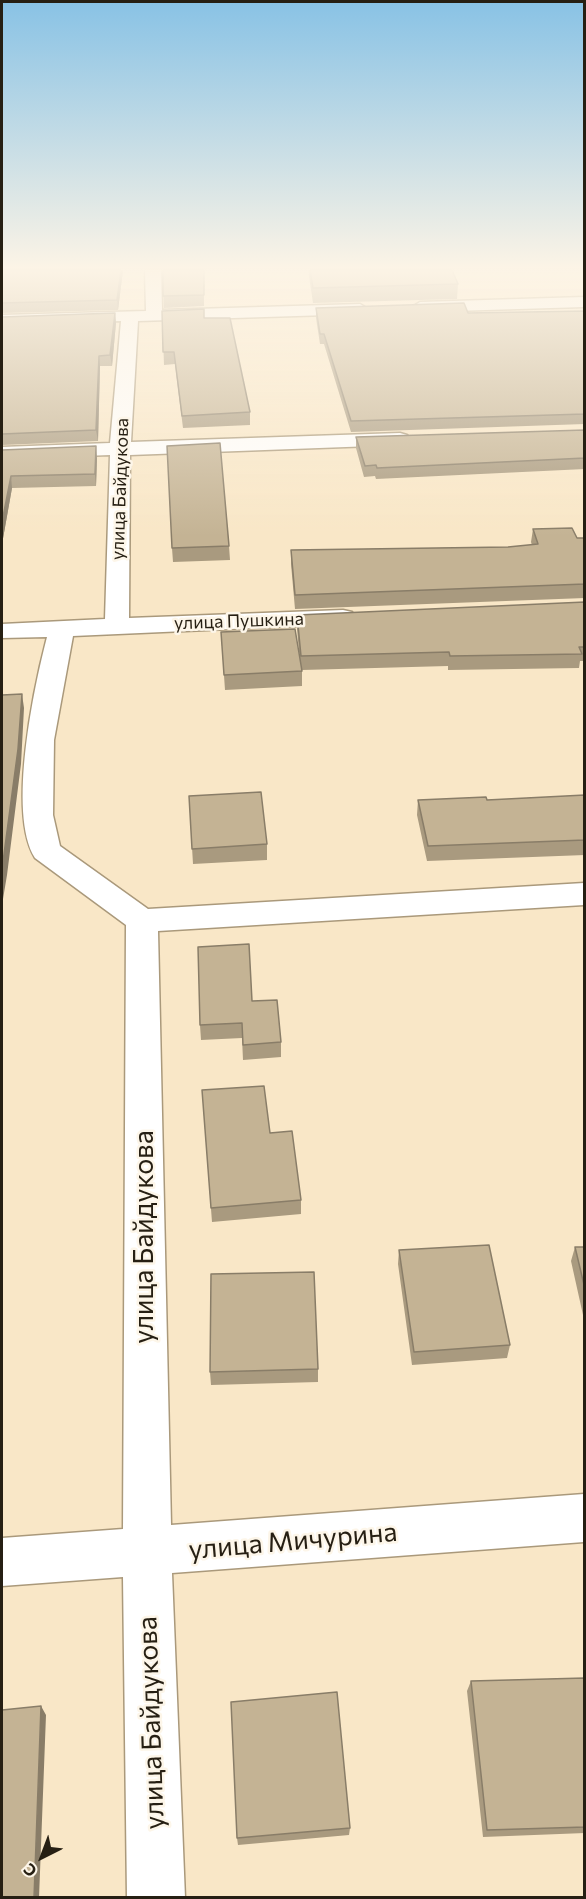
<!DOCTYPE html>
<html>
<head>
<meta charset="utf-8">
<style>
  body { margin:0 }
  #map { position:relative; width:586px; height:1899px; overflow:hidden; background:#f9e7c7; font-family:Commissioner,sans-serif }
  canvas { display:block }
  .frame { position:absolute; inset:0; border:3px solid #261f13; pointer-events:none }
  .north { position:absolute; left:12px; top:1827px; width:60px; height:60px; -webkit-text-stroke:4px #fdf6e9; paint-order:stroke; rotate:222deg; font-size:16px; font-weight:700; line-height:24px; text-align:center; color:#261f13 }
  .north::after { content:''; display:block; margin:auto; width:21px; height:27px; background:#261f13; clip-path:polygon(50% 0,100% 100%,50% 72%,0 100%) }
</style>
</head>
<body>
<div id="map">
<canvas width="586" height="1899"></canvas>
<div class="frame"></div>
<div class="north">С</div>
</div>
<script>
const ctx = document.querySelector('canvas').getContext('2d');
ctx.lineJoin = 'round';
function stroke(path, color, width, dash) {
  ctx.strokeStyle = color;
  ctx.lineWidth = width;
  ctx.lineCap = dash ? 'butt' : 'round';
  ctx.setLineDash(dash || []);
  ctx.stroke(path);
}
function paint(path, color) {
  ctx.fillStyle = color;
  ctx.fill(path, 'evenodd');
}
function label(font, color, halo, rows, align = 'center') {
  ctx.font = font + ' Commissioner,sans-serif';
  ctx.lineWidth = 5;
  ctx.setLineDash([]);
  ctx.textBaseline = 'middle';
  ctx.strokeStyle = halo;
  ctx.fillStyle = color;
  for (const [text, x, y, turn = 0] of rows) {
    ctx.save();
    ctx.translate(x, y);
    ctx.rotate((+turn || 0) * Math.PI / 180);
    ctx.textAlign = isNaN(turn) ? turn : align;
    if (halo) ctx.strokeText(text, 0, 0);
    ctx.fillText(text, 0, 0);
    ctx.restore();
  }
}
const minor = new Path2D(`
  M145 270H161L162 310 360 304 368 309 360 314 138 321 131 442 400 433 407 435 410 439 407 443 400 445 130 455 129 618 343 610 352 612 355 617 352 622 343 624 73 636 54 740 53 815 60 846 148 909 584 883V905L158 931 171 1525 584 1494V1542L172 1573 185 1898H127L123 1577 2 1586V1538L123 1529 126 925 35 858C7 813 34 687 47 637L2 638V624L105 619 110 455 2 459V447L110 443 121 321 2 325V315L146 311Z
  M584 297V307L420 312 412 307 420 302Z`);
stroke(minor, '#aa997b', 3);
paint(minor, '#fff');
paint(new Path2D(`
  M2 270H123L118 310 2 313Z
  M162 270H204V306L164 308Z
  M308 270H452L458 284 457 299 313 303Z
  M316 308 468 313 585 311V424L351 432 324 344H320L316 318Z
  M162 311 204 318 250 412V425L183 428 175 364 164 365Z
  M115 313 116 323 112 366H100L98 441 2 445V317Z
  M585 430V469L376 479 375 476 364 477 356 448V437Z
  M2 450 97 458 96 486 12 488 2 544Z
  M533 529 577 538H585V598L295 609 291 564V550L508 547 532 545 531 542Z
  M229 546 230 560 173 562 172 548Z
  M585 603V661H580L579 668 448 670V666L302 670V686L225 690 221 632 300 663 297 629V615Z
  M585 795V855L427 861 417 815 418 800H487Z
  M189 796 267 844V860L193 864Z
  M252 1001 281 1042V1057L243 1060 242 1038 201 1040 200 1025Z
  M202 1090 270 1133 301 1200V1214L212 1222Z
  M575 1247H585V1324L571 1261Z
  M399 1250 510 1345 507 1358 412 1365 398 1264Z
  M318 1369V1382L211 1385 210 1372Z
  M585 1678V1833L483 1837 467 1691 471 1681Z
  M350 1828 349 1835 238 1845 237 1838Z`), '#a99a7f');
paint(new Path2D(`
  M121 270H123L118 310 117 300Z
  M115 313 116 323 112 366 110 355Z
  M99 356 100 366 98 441 96 430Z
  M96 446 97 458 96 486 95 474Z
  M11 476 12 488 2 544V522Z
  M22 694 24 708 21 764 7 875 2 905V869Z
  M41 1706 46 1715 39 1898H34Z`), '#897d68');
const building = new Path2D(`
  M2 270H121L117 300 2 303Z
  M163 270H204V295L163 296Z
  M310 270H452L458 284 313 288Z
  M464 303 468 313 585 311V414L351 421 324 334H320L316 308Z
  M204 309V318H230L250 412 182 416 174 352H163L162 311Z
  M115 313 110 355 99 356 96 430 2 434V317Z
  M585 430V458L377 468 376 465 365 466 356 437Z
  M220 443 229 546 172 548 167 446Z
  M96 446 95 474 11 476 2 522V450Z
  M572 528 577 538H585V584L295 595 291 550 508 547 538 544 533 529Z
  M585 602V647H579L582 654 450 656 449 652 301 656 297 615Z
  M295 629 302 671 224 675 221 632Z
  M22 694 18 749 2 869V695Z
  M261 792 267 844 192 849 189 796Z
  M585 795V840L428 846 418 800 486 797 487 800Z
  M249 944 252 1001 277 1000 281 1042 243 1045 242 1023 200 1025 198 947Z
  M264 1086 270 1133 292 1131 301 1200 211 1208 202 1090Z
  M489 1245 510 1345 414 1352 399 1250Z
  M575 1247H585V1289Z
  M314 1272 318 1369 210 1372 211 1274Z
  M585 1678V1827L487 1830 471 1681Z
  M337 1692 350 1828 237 1838 231 1702Z
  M41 1706 34 1898H2V1710Z`);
paint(building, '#c4b394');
stroke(building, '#897d68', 1.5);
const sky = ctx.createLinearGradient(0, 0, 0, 536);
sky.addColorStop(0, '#88c2e5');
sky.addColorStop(0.5, '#fcf4e6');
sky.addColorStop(1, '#fcf4e600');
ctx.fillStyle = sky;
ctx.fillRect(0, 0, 586, 536);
label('18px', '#261f13', '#fdf6e9', [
  ["улица Байдукова",120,489,-88],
  ["улица Пушкина",239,621,-2]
]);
label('27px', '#261f13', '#fdf6e9', [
  ["улица Байдукова",144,1237,-90],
  ["улица Мичурина",293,1541,-5],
  ["улица Байдукова",151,1723,-92]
]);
</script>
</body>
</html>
